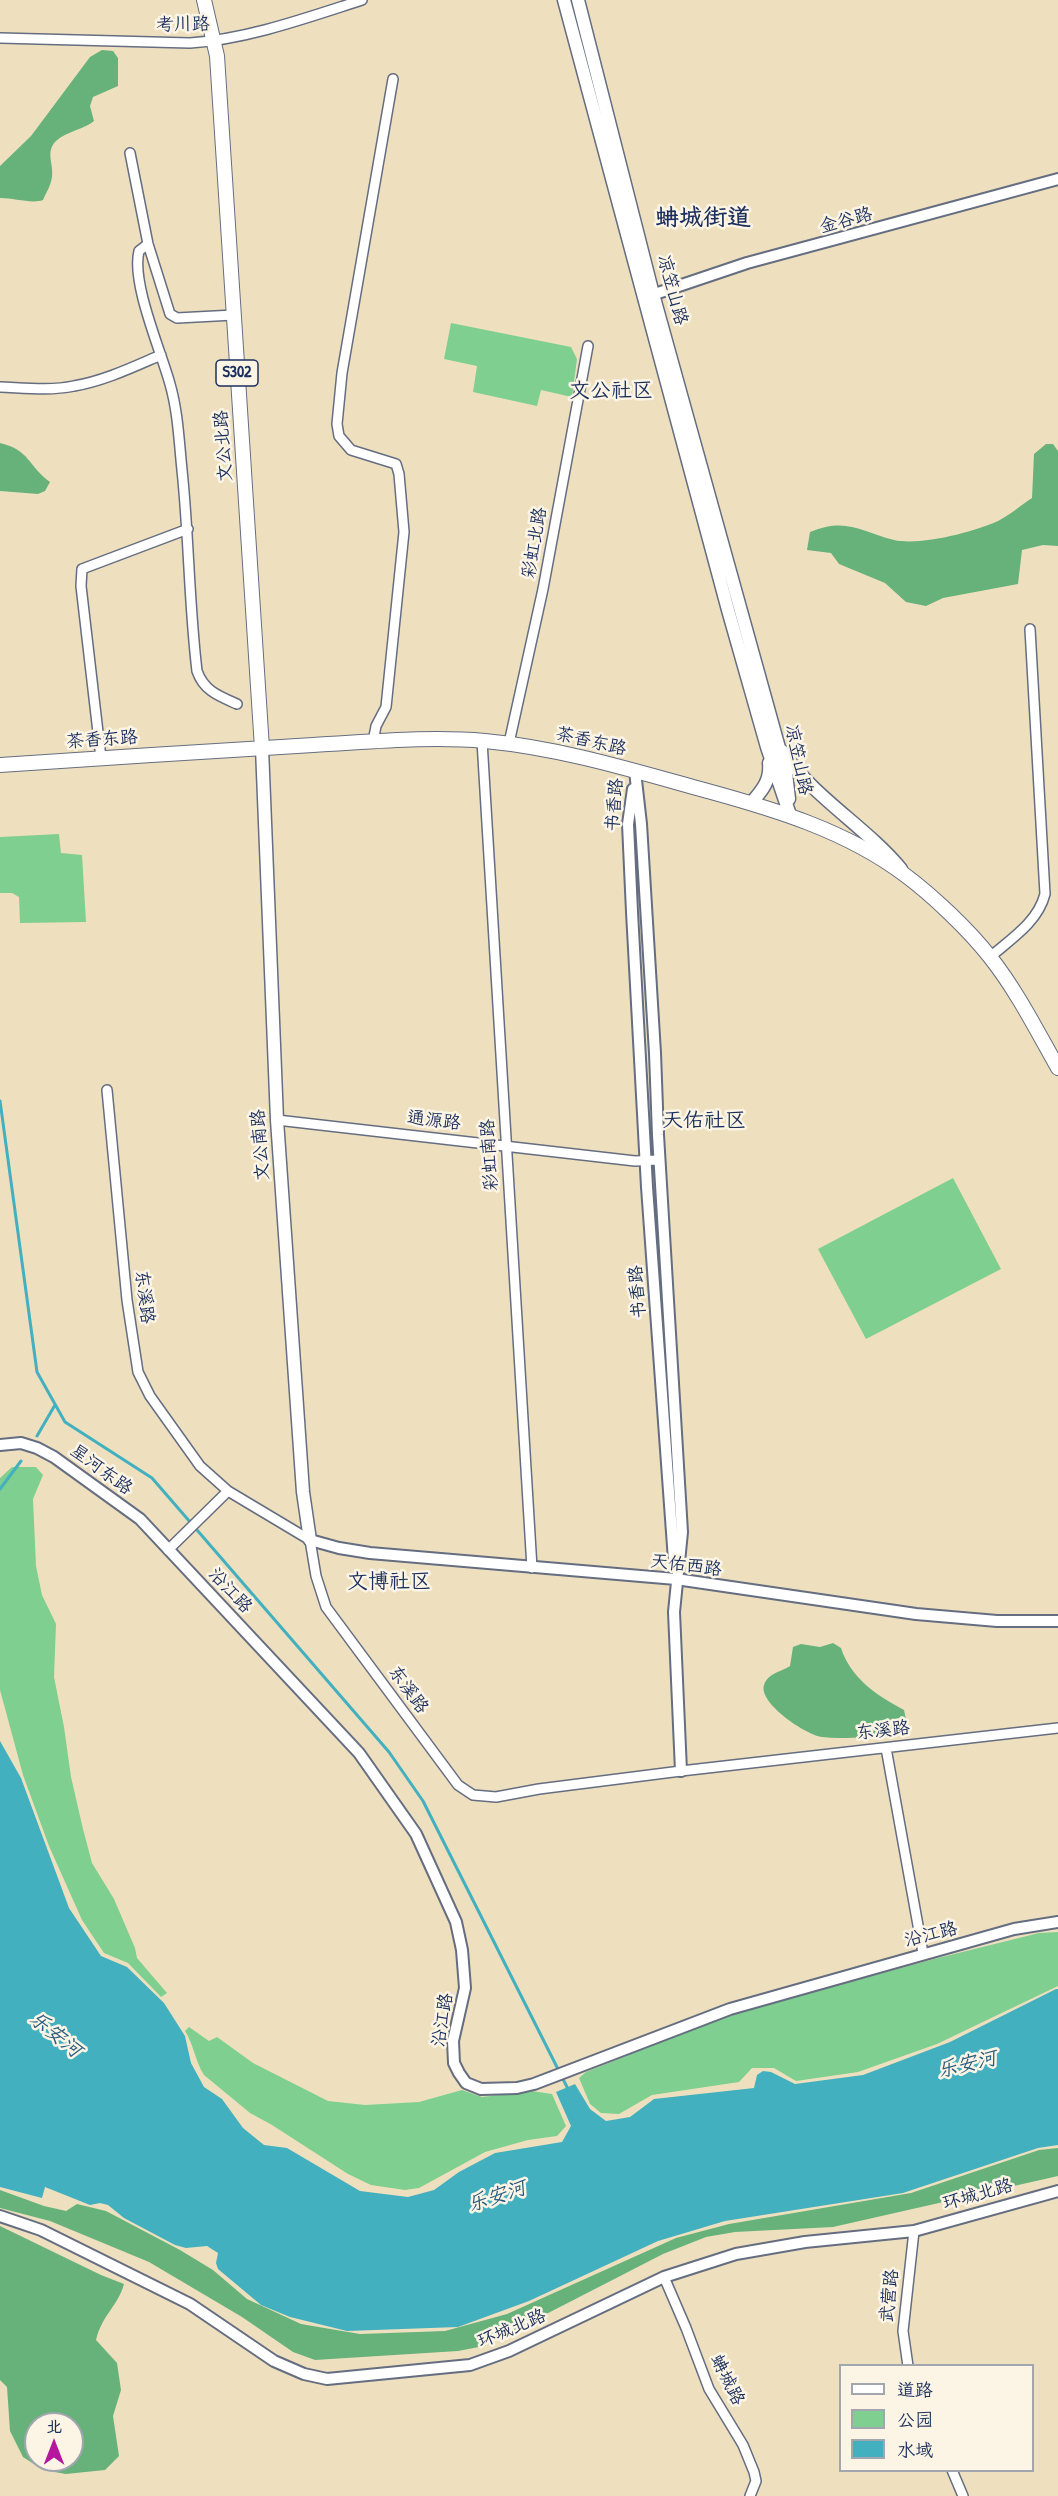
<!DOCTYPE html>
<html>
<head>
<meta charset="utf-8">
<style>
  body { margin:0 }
  #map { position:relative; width:1058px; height:2496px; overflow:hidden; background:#eee0bf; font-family:"Patrick Hand","LXGW WenKai TC",sans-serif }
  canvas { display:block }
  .legend { position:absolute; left:839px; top:2364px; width:195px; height:108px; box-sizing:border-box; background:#fcf5e5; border:2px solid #a2a6af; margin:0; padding:8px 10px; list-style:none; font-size:18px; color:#1b2f5e }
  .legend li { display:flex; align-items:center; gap:12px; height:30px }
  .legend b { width:30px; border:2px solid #a2a6af }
  .north { position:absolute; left:24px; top:2412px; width:60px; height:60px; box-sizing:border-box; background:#fcf5e5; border:2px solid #a2a6af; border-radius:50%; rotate:0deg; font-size:16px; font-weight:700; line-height:24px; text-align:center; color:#1b2f5e }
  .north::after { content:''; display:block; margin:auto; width:21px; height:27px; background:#b5179e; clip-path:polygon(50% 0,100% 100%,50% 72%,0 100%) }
</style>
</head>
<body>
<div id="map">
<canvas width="1058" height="2496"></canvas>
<ul class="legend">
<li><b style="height:8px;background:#fff"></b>道路</li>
<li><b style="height:16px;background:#7fcf90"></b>公园</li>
<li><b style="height:16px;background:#42b0bf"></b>水域</li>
</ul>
<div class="north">北</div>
</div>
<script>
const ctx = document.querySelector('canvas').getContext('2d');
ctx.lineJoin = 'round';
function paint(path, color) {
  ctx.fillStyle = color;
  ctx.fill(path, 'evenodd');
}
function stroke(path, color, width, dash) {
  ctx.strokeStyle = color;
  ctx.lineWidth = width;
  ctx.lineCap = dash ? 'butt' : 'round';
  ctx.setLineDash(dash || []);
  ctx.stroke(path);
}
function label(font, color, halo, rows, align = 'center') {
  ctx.font = font + ' "Patrick Hand","LXGW WenKai TC",sans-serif';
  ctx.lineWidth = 5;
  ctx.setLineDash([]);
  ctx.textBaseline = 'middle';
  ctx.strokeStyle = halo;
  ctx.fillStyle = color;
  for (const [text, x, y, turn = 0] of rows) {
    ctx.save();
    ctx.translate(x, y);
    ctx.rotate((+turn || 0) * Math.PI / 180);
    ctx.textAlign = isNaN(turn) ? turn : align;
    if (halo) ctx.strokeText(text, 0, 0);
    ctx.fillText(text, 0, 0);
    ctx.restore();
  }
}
paint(new Path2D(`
  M451 323 571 347 577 359 572 397 541 390 537 406 473 392 477 366 444 359Z
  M59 834 61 853 82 855 86 922 20 923 19 897 12 893H0V837Z
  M953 1178 1001 1269 866 1339 818 1249Z
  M12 1467H36L43 1475 33 1499 36 1566 42 1595 56 1624 54 1677 64 1727 71 1777 83 1829 92 1863 114 1899 135 1948 137 1958 167 1993 161 1997 128 1963 104 1953 82 1920 49 1846 23 1775 0 1690V1478Z
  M1058 1932V1986L937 2044 858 2072 796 2081 774 2068H752L739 2082 652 2095 619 2114 601 2113 590 2104 579 2078 586 2072 731 2014 934 1959 1039 1933Z
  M189 2027 209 2041 217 2037 253 2063 328 2101 365 2105 419 2102 462 2090 482 2097 532 2091 552 2094 566 2126 557 2136 528 2140 485 2152 419 2188 405 2190 371 2185 348 2174 272 2125 250 2113 204 2075C195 2061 194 2045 185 2031Z`), '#7fcf90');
paint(new Path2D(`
  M102 50 113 51 118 58V86L93 97 90 106 94 121C85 129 67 131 56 141 45 152 54 164 52 177 51 185 46 193 43 200 32 204 14 198 0 198V166L31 136 90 57Z
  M0 443C30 450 28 466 50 482L45 491 38 494 0 491Z
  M1046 444H1053L1058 451V546L1043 545 1022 550 1018 584 943 598 926 606 906 602 885 583 839 564 831 553 807 550 810 532C846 517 860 531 894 540 920 546 974 532 998 521 1010 515 1021 505 1032 498L1034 454Z
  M833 1643 841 1648C851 1679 878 1696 904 1710L906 1720 901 1729 892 1734C870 1736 845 1740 822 1737 806 1735 758 1703 764 1685 768 1673 781 1672 790 1666L793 1647 801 1644 820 1647Z
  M1058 2148V2176L833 2227 735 2232 706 2237 663 2254 484 2346 458 2351 315 2360 293 2352 242 2317 149 2262 50 2221 0 2208V2190L44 2206 66 2211 77 2204 106 2211 180 2250 213 2270 247 2299 301 2324 360 2334 445 2331 507 2314 676 2238 729 2224 911 2193 1039 2150Z
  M0 2226 101 2275 124 2284C118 2306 102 2315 96 2340L117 2363 121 2390 113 2416 119 2456 105 2470 66 2474 43 2470 23 2457 10 2431 7 2387 0 2380ZM36 2424H72V2460H36Z`), '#67b27a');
paint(new Path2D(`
  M0 1741 21 1778 69 1908 101 1956 127 1967 164 2003 185 2036 191 2063 204 2087 222 2099 243 2128 264 2145 287 2148 360 2191 408 2197 434 2190 459 2172 495 2153 562 2142 571 2126 556 2092 575 2084 590 2109 606 2121 630 2117 654 2099 754 2088 757 2075 763 2071 771 2072 795 2084 863 2075 950 2042 1056 1989H1058V2145L1038 2148 903 2193 725 2221 658 2241 529 2301 458 2327 347 2331 290 2317 261 2305 218 2269 216 2263 218 2253 207 2246 186 2248 175 2245 124 2218 108 2205 100 2203 90 2205 45 2187 42 2198 0 2187Z`), '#42b0bf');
stroke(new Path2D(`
  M0 1101 37 1372 65 1422 152 1478 389 1752 423 1801 569 2091
  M37 1436 55 1405
  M0 1489 21 1461`), '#42b0bf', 3);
const minor = new Path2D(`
  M0 38 190 43C248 39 306 18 362 0
  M130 153 148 244 170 314 177 318 234 315
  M148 244 139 251C131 283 161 351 170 384 178 412 179 441 182 470 189 537 189 605 197 671 204 691 219 696 237 704
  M0 387C25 388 50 391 74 386 104 381 133 367 161 355
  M482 741 532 1568
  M373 742 376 726 386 707 404 532 399 474 396 464 351 450 339 436 337 424 342 373 393 79
  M509 743 543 589 588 346
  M101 758 81 586 82 569 188 529
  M990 957C1011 939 1038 922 1045 894L1030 629
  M107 1090 127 1300 138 1372 150 1396 200 1466 228 1491 310 1540 316 1576 326 1607 458 1785 473 1795 496 1797 539 1789 681 1771 1058 1728
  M277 1120 635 1161 659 1160
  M168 1550 228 1491
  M886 1748 923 1953
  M664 2277 686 2328 709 2389 743 2445 754 2472 756 2481 750 2496
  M908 2366 903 2331 914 2231
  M952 2470 963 2496`);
const tertiary = new Path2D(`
  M646 297 747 263 1058 179
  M635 771 641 824 655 1053 658 1135 682 1532 674 1612 681 1771
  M633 789 628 824 632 912 647 1187 674 1560
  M0 1445 21 1443 37 1448 54 1457 140 1519 359 1753 416 1834 456 1922 462 1950 465 1988 453 2041 454 2063 459 2073 466 2083 481 2089 517 2088 534 2084 730 2009 1014 1929 1058 1922
  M310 1540 339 1548 370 1553 676 1579 916 1614 997 1621H1058
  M0 2216 41 2230 190 2304 274 2361 304 2374 327 2379 470 2365 509 2351 664 2277 736 2254 805 2242 914 2231 1058 2191`);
const secondary = new Path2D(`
  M564 0 728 610 767 747 790 815
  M578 0 653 294 786 773 789 799
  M262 748 277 1120 303 1492 310 1540
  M782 751C814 798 865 826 901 869
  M751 803C762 791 771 780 769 763`);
const primary = new Path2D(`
  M204 0 217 56 262 748
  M0 765C104 758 209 751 313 745 370 742 428 736 485 741 560 748 632 770 704 790 774 809 847 831 905 875 932 895 969 930 990 957 1017 991 1037 1031 1058 1068`);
stroke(minor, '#656d80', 12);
stroke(tertiary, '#656d80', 14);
stroke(secondary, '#656d80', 15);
stroke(primary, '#656d80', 16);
stroke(minor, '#fff', 9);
stroke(tertiary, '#fff', 10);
stroke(secondary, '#fff', 12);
stroke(primary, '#fff', 14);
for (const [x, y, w] of [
  [237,373,42]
]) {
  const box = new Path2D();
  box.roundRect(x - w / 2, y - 13, w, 26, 4.5);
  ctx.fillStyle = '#fcf5e5';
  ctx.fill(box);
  stroke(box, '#1b2f5e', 1.5);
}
label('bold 16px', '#1b2f5e', null, [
  ["S302",237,373]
]);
label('18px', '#1b2f5e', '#fcf5e5', [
  ["考川路",183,25,-1],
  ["金谷路",846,221,-15],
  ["凉笠山路",672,290,75],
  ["文公北路",224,446,-94],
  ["彩虹北路",535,543,-80],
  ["茶香东路",102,740,-4],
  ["茶香东路",591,742,13],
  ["凉笠山路",798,760,78],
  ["书香路",615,805,-85],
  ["通源路",434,1121,7],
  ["文公南路",261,1145,-94],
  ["彩虹南路",490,1155,-93],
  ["书香路",638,1292,-94],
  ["东溪路",144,1297,83],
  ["星河东路",101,1470,36],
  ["天佑西路",686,1566,7],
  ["沿江路",230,1591,47],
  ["东溪路",408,1690,54],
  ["东溪路",883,1731,-6],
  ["沿江路",931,1935,-14],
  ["沿江路",443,2020,-81],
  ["环城北路",978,2195,-16],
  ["武营路",890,2296,-84],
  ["环城北路",512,2329,-23],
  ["蚺城路",727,2380,64]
]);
label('italic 20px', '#295c80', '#fcf5e5', [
  ["乐安河",55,2035,39],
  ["乐安河",967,2065,-13],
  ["乐安河",497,2197,-18]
]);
label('21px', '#1b2f5e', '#fcf5e5', [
  ["文公社区",611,391],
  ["天佑社区",704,1121],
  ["文博社区",389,1582]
]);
label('bold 24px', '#1b2f5e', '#fcf5e5', [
  ["蚺城街道",703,219]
]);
</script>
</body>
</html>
